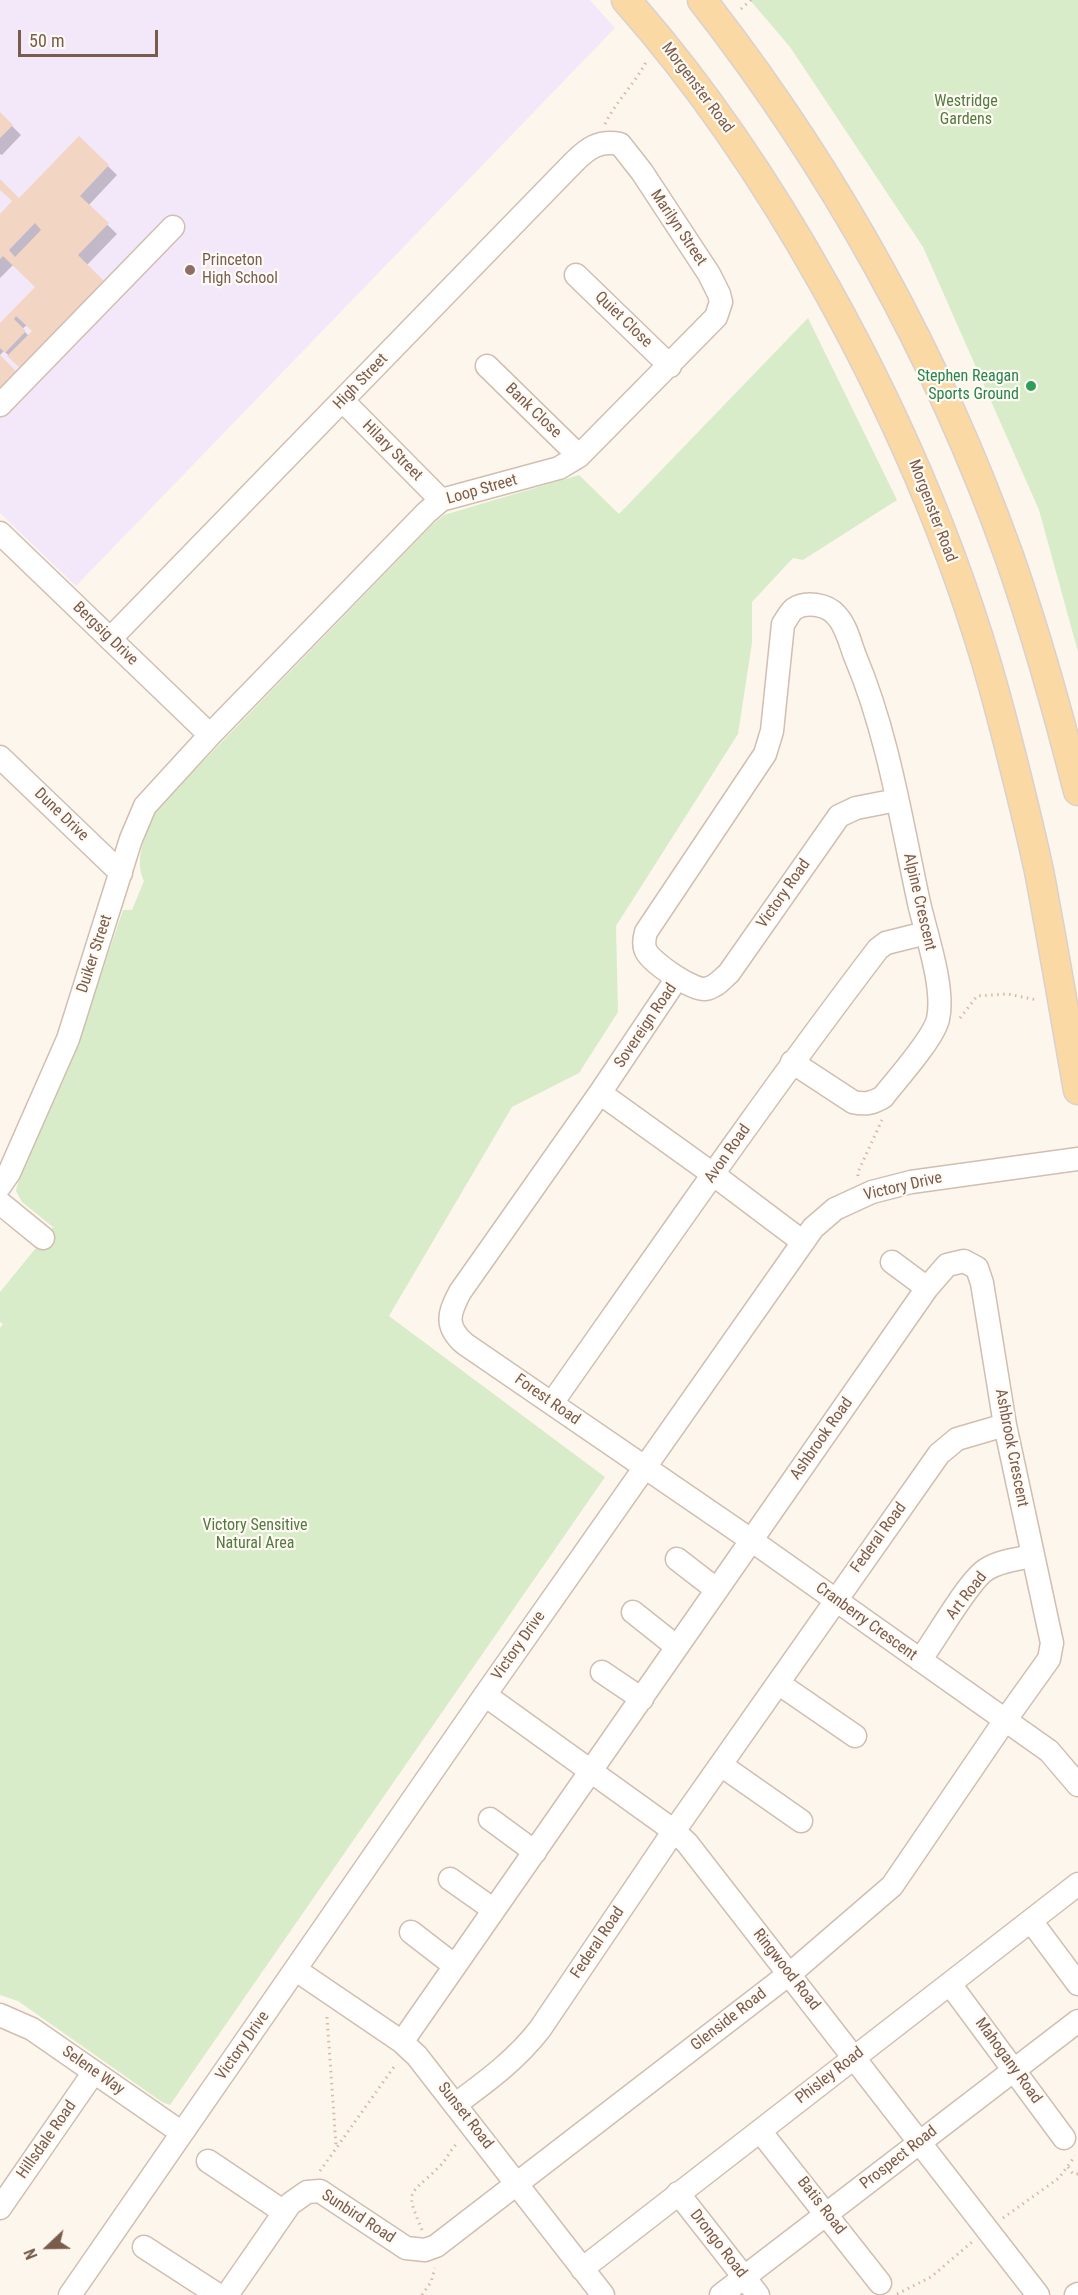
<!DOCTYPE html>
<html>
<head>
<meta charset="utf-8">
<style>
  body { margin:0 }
  #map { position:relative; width:1078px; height:2295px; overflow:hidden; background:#fdf6ec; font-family:"Roboto Condensed",sans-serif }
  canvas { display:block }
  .north { position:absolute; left:18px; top:2217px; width:60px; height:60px; -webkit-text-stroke:4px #fffaf3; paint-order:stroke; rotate:248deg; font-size:16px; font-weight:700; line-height:24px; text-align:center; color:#7a5c4d }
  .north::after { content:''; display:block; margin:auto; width:21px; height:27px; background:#7a5c4d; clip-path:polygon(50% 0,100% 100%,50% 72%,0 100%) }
  .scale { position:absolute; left:18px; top:30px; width:140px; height:27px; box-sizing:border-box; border:3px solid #7a5c4d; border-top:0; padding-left:8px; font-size:18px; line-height:21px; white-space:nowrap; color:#7a5c4d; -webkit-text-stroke:4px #fffaf3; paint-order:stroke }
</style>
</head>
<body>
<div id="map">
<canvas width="1078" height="2295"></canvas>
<div class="north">N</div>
<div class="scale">50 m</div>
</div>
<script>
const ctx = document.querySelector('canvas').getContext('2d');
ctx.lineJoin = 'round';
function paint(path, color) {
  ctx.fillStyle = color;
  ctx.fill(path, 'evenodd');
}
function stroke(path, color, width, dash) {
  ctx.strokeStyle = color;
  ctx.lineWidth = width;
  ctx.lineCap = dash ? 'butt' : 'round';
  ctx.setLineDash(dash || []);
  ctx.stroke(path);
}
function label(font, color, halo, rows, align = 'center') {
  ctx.font = font + ' "Roboto Condensed",sans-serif';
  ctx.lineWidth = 4.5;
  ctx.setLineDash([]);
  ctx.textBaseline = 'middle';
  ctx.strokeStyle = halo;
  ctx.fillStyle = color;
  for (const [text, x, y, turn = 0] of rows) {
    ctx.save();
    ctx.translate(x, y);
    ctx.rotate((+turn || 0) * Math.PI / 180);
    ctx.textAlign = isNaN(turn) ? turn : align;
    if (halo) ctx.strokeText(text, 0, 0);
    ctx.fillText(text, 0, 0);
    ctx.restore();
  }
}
paint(new Path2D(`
  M0 0H590L615 28 76 586 0 513Z`), '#f3e8fa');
paint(new Path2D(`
  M750 0H1078V652L1039 510 923 247 790 47Z
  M808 318 897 500 803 560 793 558 752 602V643L738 734 616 926 618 1012 579 1073 512 1107 389 1316 605 1477 170 2105 162 2102 18 2001 0 1995V1328L3 1324 0 1322V1292L53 1227 22 1202 16 1191 20 1174 75 1051 123 910H132L144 881C133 858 147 833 155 811L431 526 444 515 579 475 619 514Z`), '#d8ecc9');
paint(new Path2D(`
  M0 114 21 135 2 155 0 154Z
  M79 138 117 175 88 206 117 234 86 266 32 378 4 351 0 355V325L37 287 14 264 0 278V216L14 202 0 188V181L19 200ZM27 325 34 331 29 336 22 329Z`), '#0003');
paint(new Path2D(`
  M0 112 13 125 0 138Z
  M79 136 109 165 80 196 109 223 78 255 106 283 22 370 7 356 32 331 16 316 14 319 26 331 5 353 0 348V323L35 287 3 256 0 259V214L12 201 0 190V179L19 198ZM35 223 41 230 15 257 9 250Z
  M0 355 19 374 0 393Z`), '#f3d5c3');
const minor = new Path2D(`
  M576 275 670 366
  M487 366 579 456
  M343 401 441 500
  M0 405 173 227
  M0 533 210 735
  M0 757 121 873
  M677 978 600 1093 460 1292C449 1313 444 1326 465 1344L751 1540 1049 1751 1078 1785
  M792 1062 853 1102C865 1105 873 1103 883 1097 897 1079 934 1038 938 1019 945 988 926 934 919 903 901 820 888 734 855 656 850 643 846 625 836 615 827 604 805 601 794 609 789 613 787 619 783 624L772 731 765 754 646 932C644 939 643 945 646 951 652 963 692 990 705 989 715 988 722 979 729 973L839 816 856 808 897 800
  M600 1093 714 1175 803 1242
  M0 1186 9 1173 68 1039 131 839 145 806 210 735 426 513 441 500 559 468 579 456 716 317 721 302 719 294 709 274 642 172 620 144C599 140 588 148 574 162L110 639
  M0 1203 43 1238
  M552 1403C659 1251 765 1097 878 949L886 943 926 933
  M677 1559 717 1590
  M633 1612 677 1647
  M920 1660C935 1641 969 1579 987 1569 1000 1561 1018 1559 1032 1556
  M602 1672 642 1699
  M778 1683 855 1736
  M485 1695 674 1831 687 1843 1038 2295
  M721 1765 801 1821
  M490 1819 535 1852
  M450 1879 494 1910
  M1031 1921 1078 1984
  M411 1932 455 1966
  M296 1970 402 2042 417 2056 603 2295
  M950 1984 1064 2138
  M0 2015 32 2029 182 2133
  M402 2042 927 1288
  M456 2104C487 2081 516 2060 540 2029L667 1841 939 1454 957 1439 1005 1425
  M760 2131 880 2283
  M208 2161 284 2212
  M678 2193 758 2295
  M0 2208 94 2072
  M144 2247 218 2295
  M582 2269 1078 1884
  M70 2295 485 1695 813 1228 835 1209 872 1192 911 1182 1078 1159
  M227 2295 290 2204 307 2192 320 2191 406 2248 425 2250 436 2246 798 1967 892 1886 999 1729 1049 1659 1052 1643 1005 1425 982 1283 977 1268 964 1261 947 1265 927 1288 892 1262
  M721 2295 1078 2021
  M1076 2295 1078 2294`);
const major = new Path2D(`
  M626 0C704 88 768 184 825 286 901 422 963 568 1002 719 1015 769 1028 820 1039 871 1053 944 1065 1017 1078 1090
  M702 0C833 168 937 355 1009 556 1036 633 1058 712 1078 791`);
stroke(minor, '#d1beb0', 25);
stroke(major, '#dad1cd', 31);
stroke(new Path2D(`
  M741 9 751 0
  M605 124C616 101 635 84 647 60
  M960 1018 977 996 1008 994 1037 1000
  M858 1176V1172L882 1120
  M327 2017 336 2145
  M1068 2167 1073 2174H1078
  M320 2171 396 2064
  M1003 2218 1059 2178 1075 2156
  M422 2230C405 2189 408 2197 438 2168 447 2160 450 2149 459 2142
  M897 2294 931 2277 972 2242
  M422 2295 431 2282 435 2268`), '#d9b8a5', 3, [1.5, 4.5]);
stroke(minor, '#fff', 22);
stroke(major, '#fbd9a5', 28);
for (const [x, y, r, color] of [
  [190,270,6,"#8d6e63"],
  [1031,386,6,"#2e9e5b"]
]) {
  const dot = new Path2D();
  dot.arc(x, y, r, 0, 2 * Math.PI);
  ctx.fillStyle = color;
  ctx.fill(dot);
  stroke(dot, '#fffaf3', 2);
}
label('16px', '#7a5c4d', '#fffaf3', [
  ["Morgenster Road",697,88,53],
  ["Marilyn Street",678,228,56],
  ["Quiet Close",623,320,44],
  ["High Street",361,382,-46],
  ["Bank Close",533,411,44],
  ["Hilary Street",392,451,45],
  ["Loop Street",482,490,-16],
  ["Morgenster Road",932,511,69],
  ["Bergsig Drive",105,634,44],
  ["Dune Drive",61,815,44],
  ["Victory Road",784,894,-55],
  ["Alpine Crescent",919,902,77],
  ["Duiker Street",95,954,-72],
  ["Sovereign Road",646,1026,-56],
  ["Avon Road",728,1154,-55],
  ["Victory Drive",903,1187,-13],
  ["Forest Road",547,1400,35],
  ["Ashbrook Road",822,1439,-55],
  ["Ashbrook Crescent",1011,1448,79],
  ["Federal Road",879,1538,-54],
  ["Art Road",967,1596,-52],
  ["Cranberry Crescent",866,1622,36],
  ["Victory Drive",519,1646,-55],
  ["Federal Road",598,1943,-56],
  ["Ringwood Road",786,1970,52],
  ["Glenside Road",729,2020,-38],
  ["Victory Drive",243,2046,-55],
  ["Mahogany Road",1008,2061,54],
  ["Selene Way",93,2071,35],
  ["Phisley Road",830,2076,-38],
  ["Sunset Road",465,2116,52],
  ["Hillsdale Road",47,2140,-55],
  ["Prospect Road",899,2158,-38],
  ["Batis Road",821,2206,52],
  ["Sunbird Road",358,2217,33],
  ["Drongo Road",718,2244,52]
]);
label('16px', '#537a41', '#fffaf3', [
  ["Westridge",966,102],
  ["Gardens",966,120],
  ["Victory Sensitive",255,1526],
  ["Natural Area",255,1544]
]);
label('16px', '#785e54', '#fffaf3', [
  ["Princeton",202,261],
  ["High School",202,279]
], 'left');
label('16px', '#27864d', '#fffaf3', [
  ["Stephen Reagan",1019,377],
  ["Sports Ground",1019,395]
], 'right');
</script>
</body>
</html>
